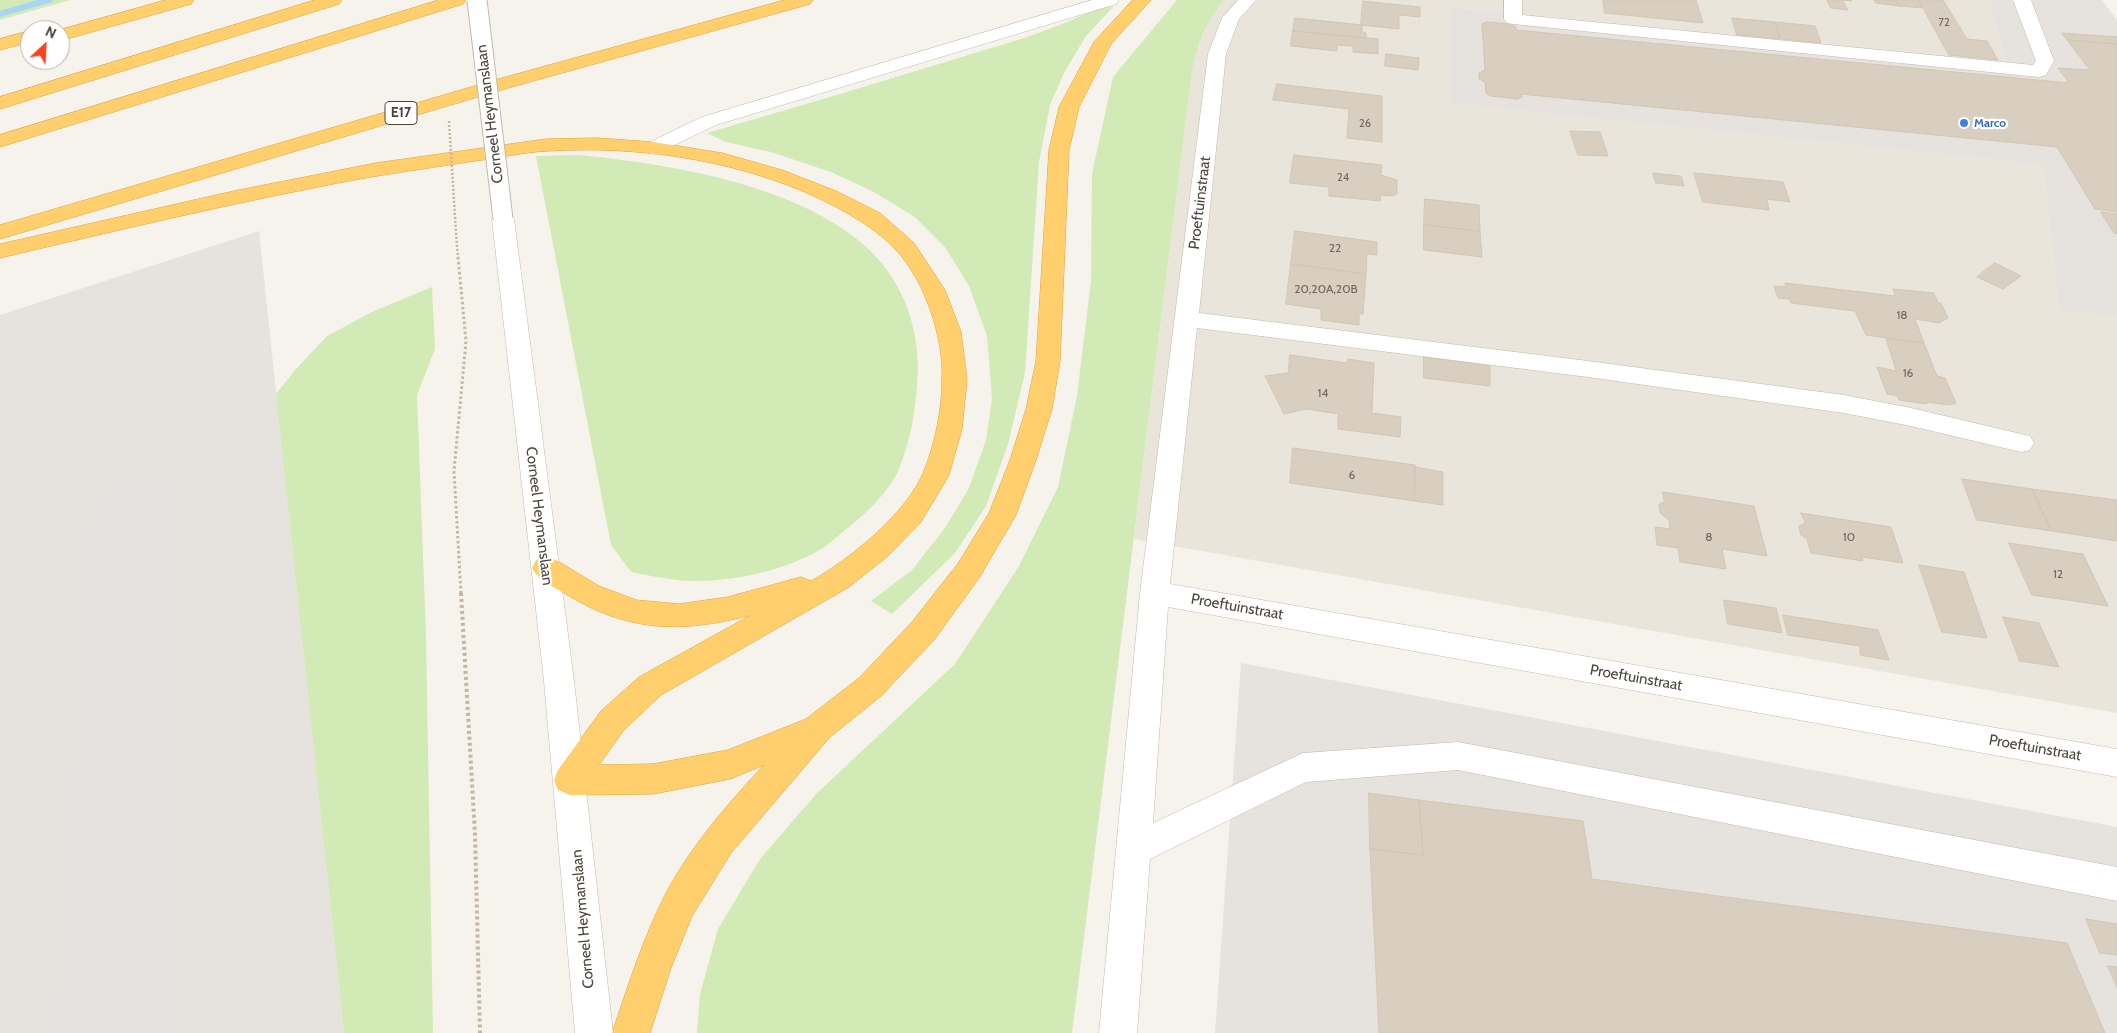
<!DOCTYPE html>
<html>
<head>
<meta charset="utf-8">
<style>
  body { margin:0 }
  #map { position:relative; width:2117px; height:1033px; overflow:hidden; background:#f6f3ec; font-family:Cabin,sans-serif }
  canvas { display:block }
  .north { position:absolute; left:20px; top:20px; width:50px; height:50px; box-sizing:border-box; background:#fff; border:1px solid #b7b4b0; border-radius:50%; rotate:25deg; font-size:14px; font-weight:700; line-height:20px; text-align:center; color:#4b4439 }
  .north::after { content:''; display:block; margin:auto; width:18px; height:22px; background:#fc3f1d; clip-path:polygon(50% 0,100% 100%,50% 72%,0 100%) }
</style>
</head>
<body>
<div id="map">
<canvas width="2117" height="1033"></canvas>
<div class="north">N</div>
</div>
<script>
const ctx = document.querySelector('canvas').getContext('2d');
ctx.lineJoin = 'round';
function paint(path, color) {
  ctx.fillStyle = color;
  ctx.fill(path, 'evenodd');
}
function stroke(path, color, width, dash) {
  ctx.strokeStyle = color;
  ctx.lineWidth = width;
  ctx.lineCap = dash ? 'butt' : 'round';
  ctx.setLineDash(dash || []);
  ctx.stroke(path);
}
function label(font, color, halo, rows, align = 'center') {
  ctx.font = font + ' Cabin,sans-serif';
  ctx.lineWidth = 4.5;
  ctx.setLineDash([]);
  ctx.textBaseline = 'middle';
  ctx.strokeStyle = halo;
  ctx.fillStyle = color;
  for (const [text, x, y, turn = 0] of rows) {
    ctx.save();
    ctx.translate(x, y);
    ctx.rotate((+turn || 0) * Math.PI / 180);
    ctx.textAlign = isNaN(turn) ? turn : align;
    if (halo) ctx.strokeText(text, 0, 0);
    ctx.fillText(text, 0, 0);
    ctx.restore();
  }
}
paint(new Path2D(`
  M1224 0H1989L2006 61 1451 7V104L2043 165 2059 311 2117 317V713L1134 539 1192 72 1196 52 1211 15Z`), '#eae5da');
paint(new Path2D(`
  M1989 0H2102L2117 20V317L2059 311 2043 165 1451 104 1450 7 2006 61Z
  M259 231 344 1033H0V315Z
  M1241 663 2117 827V1033H1215Z`), '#e6e2dd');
paint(new Path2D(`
  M0 0H70L0 20Z
  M1177 0H1224C1206 21 1197 44 1192 72L1072 1033H697L700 994 718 929 760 859 817 793 955 664 1019 566 1058 487 1077 396 1091 281 1092 174 1113 77Z
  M1102 5 1113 7 1086 36 1065 71 1050 105 1039 162 1025 373 1008 444 986 506 955 553 892 614 871 601 912 570 945 528 969 488 986 440 992 399 987 336 969 286 945 247 915 217 872 191 831 172 771 152 726 142 707 133C789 109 871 85 952 60 1003 44 1056 31 1102 5Z
  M579 155C669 164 796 184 865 246 905 281 922 334 917 385 915 414 910 442 899 469 890 490 867 513 849 527 841 533 834 540 826 546 789 571 722 585 677 580 662 578 646 575 631 572L611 545 536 156Z
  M432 287 435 349 417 395 426 636 433 1033H344L276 394 296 369 327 336 372 312Z`), '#d2eab5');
paint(new Path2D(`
  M177 470 175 1033H52L89 495Z`), '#e5e3e0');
paint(new Path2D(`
  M37 0H53L52 2 0 17V11Z`), '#a9d4f2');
const building = new Path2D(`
  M1603 0H1696L1703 23 1605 13Z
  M1827 0H1851L1852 1 1842 0 1848 10 1831 8Z
  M1874 0H1896L1899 6 1876 3Z
  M1896 0H1919L1923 8 1899 6Z
  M1919 0H1943L1967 39 1987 41 1998 60 1949 55Z
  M1363 1 1420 7V17L1399 15V29L1361 25Z
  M1295 18 1362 25V32L1366 33V38L1293 31Z
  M1732 18 1775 22 1781 39 1737 35Z
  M1487 22 1509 24 1516 27V30L2069 83 2058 68 2090 70 2067 40 2117 44V212L2095 209 2057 147 1521 94 1522 97 1517 99 1491 96 1486 93 1485 82 1479 79V73L1485 70 1482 24Z
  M1775 22 1815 26 1821 43 1781 39Z
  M1293 31 1378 39V54L1353 52V46L1337 45V51L1291 46Z
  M2062 33 2117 37V44L2067 40Z
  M1386 54 1419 58 1418 70 1385 66Z
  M1277 84 1382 96V142L1347 138 1349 109 1273 100Z
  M1570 131 1600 132 1608 156 1578 155Z
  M1294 155 1382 165 1381 175 1397 180V194L1392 196 1381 195 1380 201 1329 196V187L1290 183Z
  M1653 173 1681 176 1684 186 1656 183Z
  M1694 173 1783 182 1790 202 1767 199 1769 210 1703 202Z
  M1425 199 1479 205 1480 231 1424 225Z
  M2101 212 2117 214V234L2114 233Z
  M1424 225 1480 231 1482 257 1424 250Z
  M1295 231 1377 242V255L1367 254 1366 274 1291 264Z
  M1995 263 2021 276 2003 289 1977 277Z
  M1291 264 1366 274 1363 314H1359V325L1321 320V309L1286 304Z
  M1785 283 1895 296 1893 289 1934 293 1938 303H1941L1948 318 1939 323 1915 319 1924 343 1866 335 1855 311 1791 303 1789 299 1778 298 1774 286 1786 287Z
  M1886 338 1924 343 1937 376 1945 378 1956 403 1949 405 1927 402V404L1899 400 1898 396 1887 394 1877 367 1896 371Z
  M1290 355 1347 363 1348 359 1374 363 1372 413 1401 417 1400 437 1338 429V414L1306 409 1284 414 1265 376 1288 373Z
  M1424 357 1490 366V386L1424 378Z
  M1293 448 1415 465V501L1290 483Z
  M1415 467 1443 472V505L1414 501Z
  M1962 479 2032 489 2052 531 1977 520Z
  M2032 489 2117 500V541L2052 531Z
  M1663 492 1754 506 1767 556 1722 549 1726 569 1680 562 1678 548 1657 545 1655 527 1670 529 1669 520 1660 513 1659 504 1664 502Z
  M1801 513 1891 527 1903 563 1862 557 1863 561 1811 553 1807 539 1801 535 1799 526 1805 523Z
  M2009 543 2083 554 2108 606 2032 595Z
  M1919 565 1964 572 1987 638 1942 632Z
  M1724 600 1776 608 1782 633 1728 624Z
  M1783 615 1878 630 1889 660 1860 655V646L1788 635Z
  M2003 617 2039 623 2059 667 2020 661Z
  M1369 793 1419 800 1423 855 1370 849Z
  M1419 800 1583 821 1592 879 2067 943 2105 1033H1379L1370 849 1423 855Z
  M2086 919 2117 924V955L2100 953Z
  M2108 966 2117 967V987Z`);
paint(building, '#d8cfc1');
stroke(building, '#d3c7b4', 1);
const minor = new Path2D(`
  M1092 0H1119L1116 4 716 125 660 152 653 154 646 152 643 148 646 144 702 117Z
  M1238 0H1256L1239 19 1226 54 1199 313 1588 361 1844 395 1911 408 2021 434 2030 436 2034 443 2030 450 2021 452 1911 426 1844 413 1588 377 1197 328 1170 584 2117 749V777L1168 607 1153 823 1303 753 1458 742 2117 867V901L1458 770 1306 782 1150 859 1137 1033H1099L1140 593 1208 54 1222 18Z
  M1504 0H1522V15L2033 65 2036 61 2013 0H2031L2054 61 2046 75 2039 77 1513 24 1507 23 1504 19Z
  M503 213 511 214 514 219 574 681 613 1033H575L544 681 492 219 495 214Z`);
const highway = new Path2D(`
  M166 0H194L191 4 60 41V30Z
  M315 0H342L339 4 0 109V97Z
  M439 0H466L463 4 0 147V135Z
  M785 0H813L810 4 508 88 0 239V225L495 80Z
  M1133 0H1151L1111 44 1079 107 1069 150 1060 361 1052 409 1036 460 1016 515 979 578 934 640 881 696 830 737 731 853 692 916 671 968 650 1033H612C628 986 643 938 666 893 689 849 729 802 764 765L730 779 653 794 570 795 558 790 554 780 558 770 601 711 639 677 751 615C680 634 627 632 564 593 552 586 538 580 532 568L536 560 546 557 556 560 599 586 636 600 679 604 728 597 801 577 811 581C850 559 907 513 924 471 935 443 942 410 942 380 944 338 925 282 897 251 880 233 860 220 838 208 752 162 645 145 548 151 524 152 499 158 475 161 423 169 370 176 318 187 211 208 106 233 0 258V244L234 191 376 163 546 139 597 138 653 142 722 153 782 170 836 191 880 213 914 243 945 290 961 332 967 379 962 429 949 475 921 522 888 556 849 587 661 695 623 731 599 765 653 764 728 750 806 719 859 678 912 622 959 562 989 513 1010 460 1026 409 1036 361 1049 150 1059 107 1094 42Z
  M30 31V42L0 50V39Z`);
stroke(minor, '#c2bbae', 1);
stroke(highway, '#e0a43c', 1);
stroke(new Path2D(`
  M456 233 458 258`), '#c4b79f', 2.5, [2, 2]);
stroke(new Path2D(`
  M458 257 466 341 454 471 461 594`), '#c4b79f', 3, [2.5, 2.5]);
stroke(new Path2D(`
  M461 593 475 834 480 1033`), '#c4b79f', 4, [3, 3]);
paint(minor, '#fff');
paint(highway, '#ffcf6e');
const minorBridge = new Path2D(`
  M477 0 503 219`);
stroke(minorBridge, '#c2bbae', 21, []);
stroke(new Path2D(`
  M449 121 456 233`), '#c4b79f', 2.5, [2, 2]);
stroke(minorBridge, '#fff', 19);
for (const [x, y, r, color] of [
  [1964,123,5,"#3f7fe0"]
]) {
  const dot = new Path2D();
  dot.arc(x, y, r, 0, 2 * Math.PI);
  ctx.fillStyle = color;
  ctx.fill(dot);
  stroke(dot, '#fff', 2);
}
label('11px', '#6e675b', null, [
  ["72",1944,23],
  ["26",1365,124],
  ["24",1343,178]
]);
label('bold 12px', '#366cbe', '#fff', [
  ["Marco",1974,123]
], 'left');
label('12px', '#6e675b', null, [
  ["22",1335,248],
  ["20,20A,20B",1326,289],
  ["18",1902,315],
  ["16",1908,373],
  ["14",1323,393],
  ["6",1352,475],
  ["8",1709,537],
  ["10",1849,537],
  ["12",2058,574]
]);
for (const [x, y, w] of [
  [401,113,32]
]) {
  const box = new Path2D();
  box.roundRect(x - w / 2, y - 11.5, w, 23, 4);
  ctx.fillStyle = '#fff';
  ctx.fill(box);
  stroke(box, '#4b4439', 1);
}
label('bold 14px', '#4b4439', null, [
  ["E17",401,113]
]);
label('15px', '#4b4439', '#fff', [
  ["Corneel Heymanslaan",490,114,-97],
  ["Proeftuinstraat",1200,203,-83],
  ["Corneel Heymanslaan",539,516,83],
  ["Proeftuinstraat",1237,607,10],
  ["Proeftuinstraat",1636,678,10],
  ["Proeftuinstraat",2035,748,10],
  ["Corneel Heymanslaan",583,919,-95]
]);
</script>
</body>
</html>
